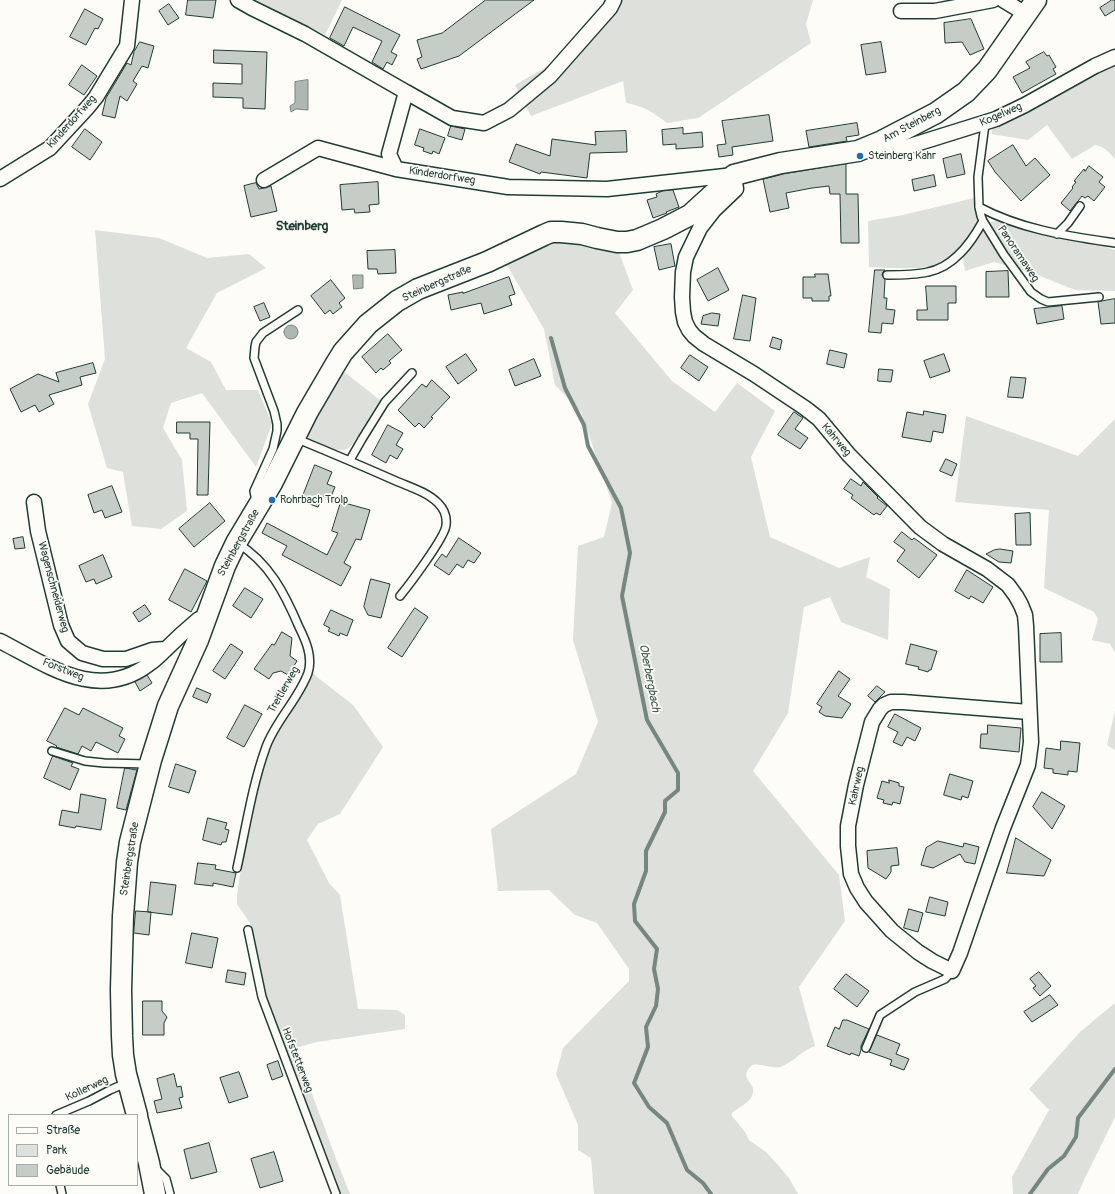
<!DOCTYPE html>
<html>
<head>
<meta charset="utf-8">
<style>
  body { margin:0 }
  #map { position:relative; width:1115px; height:1194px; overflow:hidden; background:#fdfcf7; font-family:Pangolin,sans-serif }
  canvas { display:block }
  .legend { position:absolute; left:8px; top:1114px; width:130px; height:72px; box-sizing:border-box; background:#fdfcf7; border:1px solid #a4b0a9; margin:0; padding:5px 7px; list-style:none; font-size:12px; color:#1f3d34 }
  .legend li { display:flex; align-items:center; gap:8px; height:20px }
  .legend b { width:20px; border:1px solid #a4b0a9 }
</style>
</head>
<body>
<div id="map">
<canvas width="1115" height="1194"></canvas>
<ul class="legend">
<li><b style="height:5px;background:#fdfcf7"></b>Straße</li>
<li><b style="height:11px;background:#dde0db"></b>Park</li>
<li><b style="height:11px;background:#c6cdc7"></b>Gebäude</li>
</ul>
</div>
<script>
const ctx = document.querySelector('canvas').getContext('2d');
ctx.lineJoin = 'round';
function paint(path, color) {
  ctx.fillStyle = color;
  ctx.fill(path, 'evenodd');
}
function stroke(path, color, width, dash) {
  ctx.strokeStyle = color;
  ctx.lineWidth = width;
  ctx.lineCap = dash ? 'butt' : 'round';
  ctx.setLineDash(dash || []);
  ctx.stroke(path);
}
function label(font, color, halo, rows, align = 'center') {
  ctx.font = font + ' Pangolin,sans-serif';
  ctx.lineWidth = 3.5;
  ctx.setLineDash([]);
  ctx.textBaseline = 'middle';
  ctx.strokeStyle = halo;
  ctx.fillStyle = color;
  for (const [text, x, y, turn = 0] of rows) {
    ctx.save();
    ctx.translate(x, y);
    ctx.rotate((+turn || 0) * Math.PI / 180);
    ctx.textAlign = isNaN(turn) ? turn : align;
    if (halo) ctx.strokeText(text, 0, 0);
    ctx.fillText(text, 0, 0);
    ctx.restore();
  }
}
paint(new Path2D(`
  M255 0H342L325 35Z
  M606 0H813L806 24 811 43 698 118 667 123C651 111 646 107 626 103L623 81 531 116 515 85 553 63 576 39Z
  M1115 61V159C1110 153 1104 146 1095 145L1072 159 1047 125 1028 140 991 134 993 127Z
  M974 198 977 212 978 224 975 231 961 249 947 258 934 265 921 268H886L869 267 868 221 903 215Z
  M1000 220 1033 233 1090 242 1115 250V291L1075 290 1030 272 994 262 965 271 963 259 965 252 981 231 991 222Z
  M95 230 159 238 207 258 249 254 266 268 217 293 186 348 211 362 226 390H258L272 424 256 467 202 393 171 403 163 428 182 460 187 511 161 529 132 526 123 472 107 468 88 404 105 359Z
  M543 239 617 247 633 290 615 313 672 381 715 412 737 383 775 411 751 457 770 537 839 568 870 557 866 577 890 589 888 640 841 622 830 597 804 607 788 713 753 771 839 875 845 921 799 987 815 1046C802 1050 793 1063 780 1067 771 1069 762 1063 752 1065 736 1080 759 1082 752 1096 749 1103 738 1108 732 1113V1116L745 1132 749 1140 766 1152 777 1164 789 1178 798 1194H594L591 1158 578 1150V1125L556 1074 563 1048 629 981V969L597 923 575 915 549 890 498 891 491 829 576 774 598 722 573 640 578 546 604 537 612 503 581 412 555 385 544 329 504 260Z
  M339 368 380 400 352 445C349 448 345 450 341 450 333 451 309 442 305 435Z
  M966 416 1078 456 1115 419V652L1110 644 1092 640 1098 619 1094 612 1044 588 1049 510 955 502Z
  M312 673 353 705 383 747 340 814 318 824 307 840 329 883 340 895 358 1009 397 1010 405 1015V1029L317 1042 295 1048 338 1164 350 1194H340L270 1009 265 996 252 929 250 923 237 904V895L241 868 258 785 265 760 275 735 309 680Z
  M1115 711V750L1107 745Z
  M1115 1003V1117L1084 1180 1078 1194H1013L1012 1177 1049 1110 1029 1089 1080 1032Z`), '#dde0db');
const water = new Path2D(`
  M308 80V110L296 109 291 112 290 106 295 103V82Z
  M353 275H363V288L354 289Z
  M284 332a7 7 0 1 1 14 0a7 7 0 1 1-14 0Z`);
paint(water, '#aeb8b1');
stroke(water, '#75877f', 1);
stroke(new Path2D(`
  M551 338 565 388 584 425 588 446 621 508 630 553 622 596 647 720 678 773V790L665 801V812L646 851V871L634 904 635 921 657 949 654 969 658 989 656 1006 646 1027 648 1047 634 1083 649 1107 667 1123 687 1170 703 1183 711 1194
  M1030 1194 1048 1169 1064 1156 1076 1137 1078 1118 1115 1069`), '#75877f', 4);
const building = new Path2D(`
  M188 0H216L213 18 186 15Z
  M486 0H534L459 56 421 69 417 59 422 57 417 40 442 33Z
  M1112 0H1115V10L1105 16 1100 8Z
  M169 4 179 18 168 25 159 11Z
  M345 7 400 35 391 52 397 55 392 65 387 62 383 69 372 62 382 41 353 27 344 46 330 38Z
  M85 9 103 19 98 29 95 28 86 45 70 37Z
  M971 19 984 49 970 55 962 42 945 43 944 23Z
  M140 42 154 46 148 68 142 66 133 81 137 84 127 101 120 96 115 118 102 115 106 98 127 63 131 65 134 52Z
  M881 42 886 72 866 75 861 45Z
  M214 50 267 52 265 109 243 108V98L213 97V83L242 84V64L214 63Z
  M1044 52 1047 56 1049 55 1056 67 1053 69 1056 74 1022 93 1013 77 1030 68 1026 62Z
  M82 65 97 76 84 95 69 85Z
  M769 115 773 141 732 147 733 155 719 157 717 145 726 144 722 121Z
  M857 123 859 135 846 137 847 141 809 147 806 131Z
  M451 126 465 129 462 140 448 136Z
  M683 128V134L702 132 703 147 676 149V144L663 145 662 130Z
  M85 129 102 142 90 160 72 147Z
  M420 129 445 138 439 154 433 151 432 154 423 151 424 148 415 145Z
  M626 131 627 152 590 153 587 178 541 172 540 174 509 162 516 144 550 156 552 139 596 145 595 132Z
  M1013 145 1026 166 1035 158 1050 175 1021 201 995 172 988 161Z
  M961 154 965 174 947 178 943 159Z
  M846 164V194H858L859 243H841L840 194H830L829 186 812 188 786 193 789 208 770 212 763 179 783 174Z
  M1089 166 1103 177 1099 182 1105 187 1094 201 1088 196 1085 198 1082 196 1070 211 1061 203 1073 188 1072 187 1076 182 1074 181 1084 169 1085 171Z
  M934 175 936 186 914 191 912 180Z
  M378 182 379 204 369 205 370 212 355 213 354 209 342 210 340 185Z
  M256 183 259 189 271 186 277 211 251 217 244 186Z
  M673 190 679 207 666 212 667 213 653 218 647 200 657 197 656 194 662 191Z
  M671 244 675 266 659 270 654 247Z
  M395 250 396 273 378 274 377 269H368L367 251Z
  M718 268 729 290 708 301 697 280Z
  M875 270H885L883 272 882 275 885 280 884 298H887L886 309 895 310 893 324 882 323 881 333 869 332Z
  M1008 271 1009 297H986V272Z
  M815 274H828L831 296H829V301H812V298H803V277H815Z
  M509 277 515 294 509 296 512 305 484 314 481 303 451 310 448 295 463 292V293Z
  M331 280 345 298 339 303 342 307 333 314 330 310 325 314 311 296Z
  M926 286H956V303H948V320H917V310H927Z
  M743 295 756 298 750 341 734 339Z
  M1115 299V323L1101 324 1098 302Z
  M264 303 270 317 260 321 254 307Z
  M1062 306 1064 319 1037 324 1034 309Z
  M712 313 720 314 718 326 701 324 703 316Z
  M388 334 402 350 389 361 391 363 383 370 381 368 376 373 362 357Z
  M773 337 782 340 780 350 770 347Z
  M830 350 847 354 844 368 827 364Z
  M466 354 477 370 458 384 446 367Z
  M944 354 950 371 930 378 924 361Z
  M690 355 708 367 699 381 681 368Z
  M534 359 541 376 515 386 509 370Z
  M93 363 96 373 80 377 82 385 49 395 54 404 39 412 35 405 21 412 10 389 38 374 59 382 56 373Z
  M879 369 893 370 891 382 878 381Z
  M1011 377 1026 378 1023 398 1008 397Z
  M432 380 450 397 431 417 433 418 424 428 419 423 415 427 398 410 422 384 426 387Z
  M924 411 946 415 943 433 933 431 931 442 902 437 907 412 923 415Z
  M794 412 803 418 795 429 808 438 800 449 778 435Z
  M177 422H210L208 495H197L198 439H190V433H177Z
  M388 425 403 433 396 445 403 449 397 459 390 455 386 463 372 455Z
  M946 459 957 464 952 476 940 471Z
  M315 465 332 472 327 484 335 487 330 499 323 496 318 507 301 501Z
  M851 479 861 486 863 482 878 497 877 498 887 506 880 515 876 513 874 515 851 498 853 495 844 489Z
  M112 486 122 512 105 518 102 510 94 513 88 495Z
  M341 502 370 510 361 540 356 539 344 563 351 567 341 586 282 555 287 546 262 533 267 523 327 555 338 533 332 531Z
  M210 503 225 521 194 547 179 529Z
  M1030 513 1031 545H1016L1015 514Z
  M902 532 912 540 914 538 937 555 919 578 897 561 905 550 894 542Z
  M23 537 25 548 15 549 13 539Z
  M459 538 481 553 474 563 468 560 463 568 457 564 449 575 434 565 442 554 446 557Z
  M1000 549 1013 551 1011 563 999 562 986 554 994 550Z
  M103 555 112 577 96 584 94 579 86 582 79 566Z
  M185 569 207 581 191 612 169 600Z
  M967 570 993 587 983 603 971 596 969 599 955 591Z
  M371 579 390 584 381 618 368 615 364 607Z
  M245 588 263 599 251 618 233 606Z
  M145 605 151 614 139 622 133 613Z
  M415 608 428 617 402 657 388 648Z
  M331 610 353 620 347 636 340 633 339 636 328 631 330 628 324 625Z
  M282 632 292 638 290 656 297 661 288 675 281 671 273 673 269 679 254 669 272 644 274 645Z
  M1061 633 1062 662H1040V634Z
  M231 644 243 652 225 679 213 671Z
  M911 644 937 651 931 670H929L928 672 918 669 919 667 906 664Z
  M839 671 850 679 838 696 851 704 842 718 825 716 819 712 822 707 817 704Z
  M147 675 152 683 140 691 135 682Z
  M877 686 885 692 875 702 868 696Z
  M197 688 211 694 207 703 193 697Z
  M245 705 262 714 244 747 227 738Z
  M65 708 79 715 83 708 123 728 119 736 125 739 118 753 96 742 91 751 82 746 78 754 56 747 57 746 47 741Z
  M895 714 921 728 915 741 907 737 902 746 893 742 898 732 888 727Z
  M988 725 1021 728 1019 752 980 748 981 734H987Z
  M1061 741 1080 743 1077 772 1068 771V775L1053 773V769L1044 768 1046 748 1060 750Z
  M53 756 73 763 71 766 79 769 70 790 44 778Z
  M176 764 196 771 189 793 169 787Z
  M125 768 137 770 126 810 117 808Z
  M950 774 973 781 968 798 962 796 961 800 944 795Z
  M889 780 899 783V786L904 787 900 804 893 802 892 805 883 803 884 800 877 798 882 781 889 783Z
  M1042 792 1065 806 1052 829 1033 807Z
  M81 794 106 799 101 830 76 826 75 828 59 825 62 810 78 813Z
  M208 818 227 823 225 829 229 830 226 842H222L221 845 203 840Z
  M1016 838 1051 860 1044 876 1007 873Z
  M938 841 963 847 964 843 979 847 975 864 965 862 960 854 933 868 921 865 926 848Z
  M897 848 899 865 891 866V872L886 879 868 868 867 851Z
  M198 863 216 865 215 869 236 873 233 887 213 883V886L195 884Z
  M151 882 176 885 172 915 148 912Z
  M930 897 948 902 945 916 926 912Z
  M909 909 923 913 918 932 904 928Z
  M136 911 151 912 149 935 134 933Z
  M192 933 218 938 212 968 186 963Z
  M228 970 246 973 244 985 226 982Z
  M1039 972 1051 986 1040 996 1033 988 1036 986 1030 979Z
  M846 974 869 991 857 1007 834 989Z
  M1050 995 1058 1005 1032 1022 1024 1012Z
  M143 1001H162V1011L167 1017 164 1023V1035H143Z
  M843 1020H847L869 1029 861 1046V1050L859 1056 851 1053 850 1055 827 1046 835 1027 839 1029Z
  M877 1035 900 1044 896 1054 909 1059 904 1070 890 1065 892 1060 869 1052Z
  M278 1061 283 1076 272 1080 267 1065Z
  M239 1072 248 1097 229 1103 220 1078Z
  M174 1074 177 1087 181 1086 183 1097 179 1098 182 1108 157 1113 154 1101 162 1099 157 1079Z
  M209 1143 217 1172 191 1179 184 1150Z
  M274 1152 283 1181 260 1188 251 1159Z`);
paint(building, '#c6cdc7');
stroke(building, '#1f3d34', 1);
const lane = new Path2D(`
  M985 124 978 177 979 207 981 216 983 221 1004 255 1031 292 1041 299 1048 302 1099 297
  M979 207C1022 230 1068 236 1115 243
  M1057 234 1068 223 1080 206
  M887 275C900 275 915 275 928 272 954 267 971 243 983 221
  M295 438C329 452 362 466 396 481 410 487 427 492 438 503 444 509 447 517 446 525 446 536 409 585 400 596
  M350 460 362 439 385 402 412 373
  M260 500 255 496 254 491 273 449 277 431V424L274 411 254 358 255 347 256 342 263 333 298 310
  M237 543C269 562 285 594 299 627 306 641 313 657 308 673 298 700 276 720 266 747 252 786 246 827 237 868
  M52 751 85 761 104 763 148 764
  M248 930 262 997 336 1194
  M866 1048 880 1015 915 992 945 979 952 971
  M56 1115 89 1101 110 1090 126 1083
  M155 1168 166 1179 170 1194
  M60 1185 62 1194`);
const street = new Path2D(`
  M238 0 252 8 305 34 406 92 389 154 396 169
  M1003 0 1026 14
  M901 11H935L993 0
  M406 92 452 118 484 123 509 110 550 76 610 8 614 0
  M882 141C888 147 891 150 900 149L996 119 1025 105 1095 66 1115 57
  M0 179 50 148 88 107 96 97 127 46 132 0
  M264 180 318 148 396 169 508 187 607 189 734 175 736 189 714 210 700 228 686 257 683 272 682 297 683 312 685 322 689 330 694 336 704 344 754 374 805 408 819 419 849 455 920 527 943 544 987 569 1008 585 1016 596 1021 605 1025 615 1026 626 1031 742 1028 765 1003 828 960 953 952 971 932 961 918 952 892 931 866 902 857 888 851 874 848 846V826L856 785 872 722 880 709 884 705 891 702H903L1029 712
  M34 502 38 531 61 625 68 641 82 653 103 659H126L152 650 165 649
  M0 641C47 665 98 703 149 664 155 660 160 655 165 650 176 639 187 629 199 619H205`);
const secondary = new Path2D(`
  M137 1115 126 1074 123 1055 122 1036 121 990 123 916 127 862 130 842 151 760 168 706 198 640 225 566 236 543 272 483 307 413 335 365 343 352 368 324 397 301 418 289 487 262 544 235 551 232H561L582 234 597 238 617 242H627L637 240 663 229 690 215 734 175 781 163 858 151 882 141 936 113 966 92 987 70 1036 0
  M137 1117 149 1163 155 1194`);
stroke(lane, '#1f3d34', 10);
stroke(street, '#1f3d34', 17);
stroke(secondary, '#1f3d34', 23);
stroke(lane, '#fdfcf7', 7);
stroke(street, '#fdfcf7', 14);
stroke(secondary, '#fdfcf7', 20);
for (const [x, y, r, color] of [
  [860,156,4,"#1f6fb2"],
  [272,500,4,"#1f6fb2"]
]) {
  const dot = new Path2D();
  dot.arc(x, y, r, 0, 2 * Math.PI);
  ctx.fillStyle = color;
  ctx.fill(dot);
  stroke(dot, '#fdfcf7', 1.5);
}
label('11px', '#1f3d34', '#fdfcf7', [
  ["Kogelweg",1001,115,-23],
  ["Kinderdorfweg",72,122,-48],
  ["Am Steinberg",912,125,-28],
  ["Kinderdorfweg",442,176,9],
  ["Panoramaweg",1018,254,56],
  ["Steinbergstraße",437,284,-24],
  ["Kahrweg",836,440,50],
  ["Steinbergstraße",239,543,-61],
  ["Wagenschneiderweg",53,587,75],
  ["Forstweg",63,670,22],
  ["Treitlerweg",284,690,-60],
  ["Kahrweg",857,786,-78],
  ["Steinbergstraße",130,859,-81],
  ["Hofstetterweg",297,1060,69],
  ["Kollerweg",87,1089,-25]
]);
label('11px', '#1f3d34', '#fdfcf7', [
  ["Steinberg Kahr",868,156],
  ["Rohrbach Trolp",280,500]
], 'left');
label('italic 12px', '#435c53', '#fdfcf7', [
  ["Oberbergbach",649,678,79]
]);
label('bold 13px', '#1f3d34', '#fdfcf7', [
  ["Steinberg",302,227]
]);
</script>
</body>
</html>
